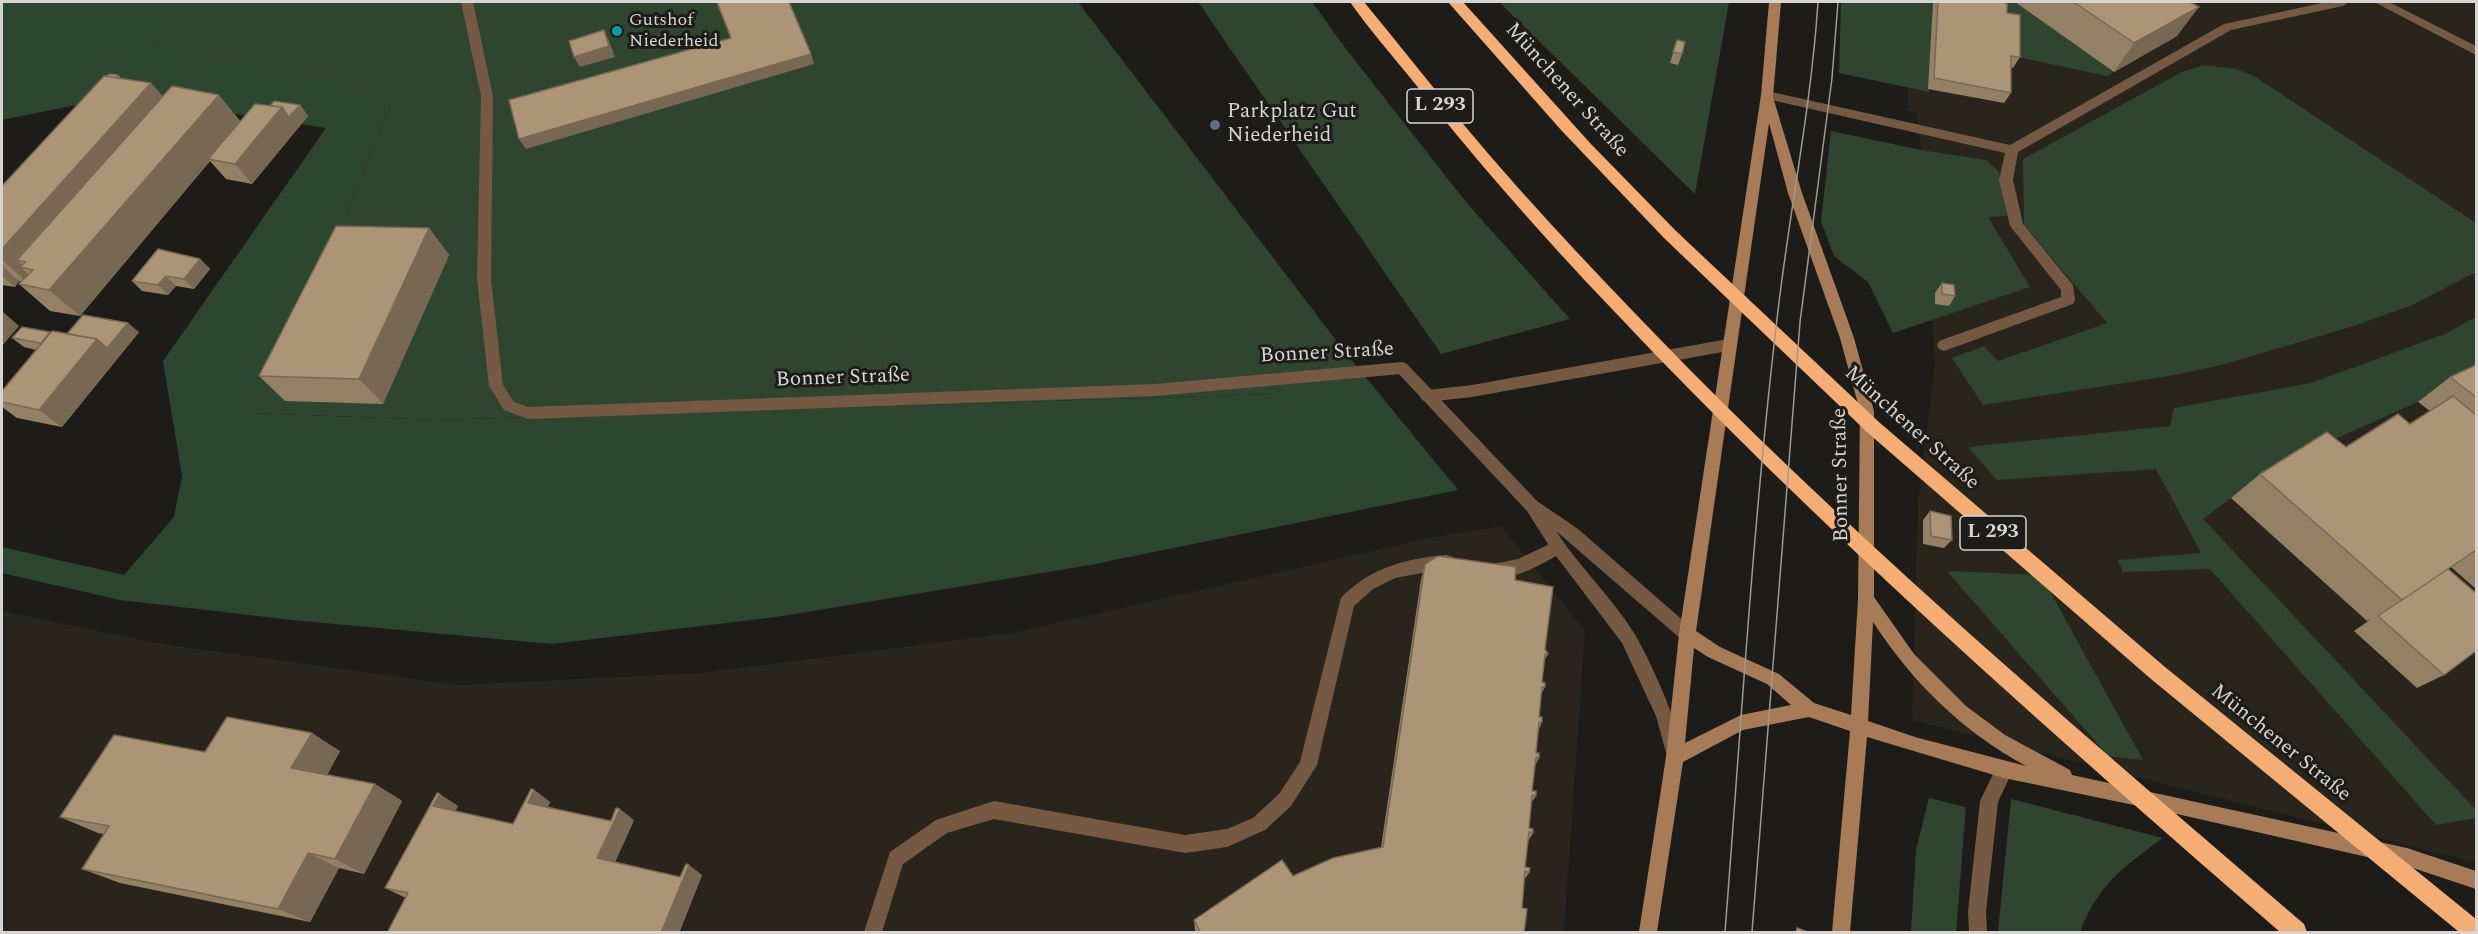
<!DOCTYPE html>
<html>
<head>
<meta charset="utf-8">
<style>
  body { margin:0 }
  #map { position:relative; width:2478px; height:934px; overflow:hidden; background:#1e1c19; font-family:Spectral,serif }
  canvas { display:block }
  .frame { position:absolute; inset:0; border:3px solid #d6d4d2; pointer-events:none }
</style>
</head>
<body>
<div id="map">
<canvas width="2478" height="934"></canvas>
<div class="frame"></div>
</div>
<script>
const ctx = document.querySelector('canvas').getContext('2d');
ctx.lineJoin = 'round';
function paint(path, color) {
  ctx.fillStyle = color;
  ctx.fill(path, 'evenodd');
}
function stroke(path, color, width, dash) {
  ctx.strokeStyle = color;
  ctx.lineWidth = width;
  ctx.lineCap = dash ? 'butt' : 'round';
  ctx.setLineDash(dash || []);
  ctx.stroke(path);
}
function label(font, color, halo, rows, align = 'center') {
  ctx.font = font + ' Spectral,serif';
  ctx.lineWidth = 6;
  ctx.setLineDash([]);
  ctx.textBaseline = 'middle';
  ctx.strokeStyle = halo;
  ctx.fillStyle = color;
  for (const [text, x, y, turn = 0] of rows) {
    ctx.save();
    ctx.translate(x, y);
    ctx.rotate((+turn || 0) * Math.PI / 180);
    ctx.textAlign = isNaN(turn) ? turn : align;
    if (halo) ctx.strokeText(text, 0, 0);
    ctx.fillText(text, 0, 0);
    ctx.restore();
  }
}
paint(new Path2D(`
  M1908 2H2476V863L1912 720 1918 503 1935 364 1921 150 1916 112 1908 111Z
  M1501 526 1585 631 1564 932H2V611L156 643 457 685 700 673 1012 633 1434 537Z`), '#29241c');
paint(new Path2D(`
  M177 2H1078L1345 352 1274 394 436 420 251 413 334 246 390 106 154 44Z
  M1198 2H1312L1346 49 1466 202 1570 319 1441 354Z
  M1499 2H1729L1695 194Z
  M1841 2H1933L1929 92 1839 73Z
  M1937 2H2015L2114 72 2107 76 2013 56Z
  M2204 65 2236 69 2254 76 2476 223V272L2412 305 2357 325 2225 364 2175 375 1983 405 1952 358 1984 346 1998 361 2107 323 2024 225 2023 159 2182 72Z
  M1831 131 1921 150 1986 160 1999 172 2007 216 1988 217 2030 287 1893 333 1868 282 1834 256 1821 221Z
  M2476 317V376L2297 456 2231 498 2203 519 2476 810V818L2436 825 2210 569 2123 572 2118 560 2201 553 2156 469 1997 480 1968 447 2170 426 2174 408 2311 383 2445 334Z
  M1947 571 2041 575 2143 760 2108 756Z
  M1929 798 1966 807 1956 932H1911L1916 850Z
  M2011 799 2163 838C2123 867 2098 885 2080 932H1998Z`), '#2f4530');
paint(new Path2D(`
  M2 2H177L155 44 336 78 390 106 334 246 252 413 436 420 1274 394 1345 352 1458 490 1090 565 776 617 552 644 292 620 120 600 2 573V547L124 575 174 517 182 476 163 361 326 128 121 96 2 120Z`), '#2d462f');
paint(new Path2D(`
  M461 2H473L493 96 491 279 503 385 514 402 528 407 1155 384 1402 362 1407 364 1409 368 1407 372 1402 374 1155 396 528 419 504 410 489 386 477 279 481 96Z
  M2327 2H2349L2343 6 2231 30 2018 152 2013 180 2023 224 2073 285 2075 300 2073 304 1944 351 1939 349 1937 345 1939 341 2061 297V290L2010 226 1999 180 2005 153 1767 99 1761 95 1767 91 2010 145 2224 24Z
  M2374 2H2389L2476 46V55Z
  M1728 339 1733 341 1735 345 1733 349 1728 351 1472 397 1427 402 1422 400 1420 396 1422 392 1427 390 1472 385Z
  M1558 540 1563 542 1566 547 1563 552C1543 563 1512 584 1488 575L1486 570 1488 565 1518 559Z
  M1447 555 1453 557 1455 562 1453 567 1395 578 1373 589 1354 606 1317 765 1291 806 1265 830 1227 847 1185 853 994 819 947 833 903 864 882 932H864L890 852 936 820 994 801 1185 835 1227 829 1253 818 1279 794 1300 762 1341 598C1369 568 1407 558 1447 555Z
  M2004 762 2010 764 2013 770 1998 802 1986 912 1987 932H1969L1968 912 1980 801 1998 764Z`), '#755943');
paint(new Path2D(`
  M1402 362 1407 364 1537 501 1578 529 1693 629 1695 634 1693 639 1687 641 1681 639 1556 531C1579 567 1612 597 1634 633 1646 652 1687 737 1679 756L1673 758 1667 756 1656 716 1622 643 1553 552 1527 511 1397 372 1395 368 1397 364Z`), '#755943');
paint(new Path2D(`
  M1769 2H1781L1773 97 1802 193 1854 338 1874 411V597L1914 654 1966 706 2005 735 2070 770 2072 775 2407 848 2476 871V889L2407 866 2177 814 2004 778 1867 737 1850 932H1832L1850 731 1809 717 1743 730 1683 762 1657 932H1639L1666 757 1679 634 1761 95ZM1769 123 1788 193 1840 338 1860 411 1858 599 1851 715 1814 703 1779 674 1720 647 1696 631ZM1873 622C1913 683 1962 731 2026 766L1915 737 1868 721ZM1694 648 1708 657 1767 684 1791 705 1741 715 1685 743Z`), '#a87b58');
paint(new Path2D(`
  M1350 2H1364C1398 43 1430 84 1464 125 1535 210 1612 290 1689 369 1883 565 2095 744 2304 924L2307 932H2280C2050 732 1821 531 1612 309 1542 236 1475 159 1412 80 1391 54 1369 29 1350 2Z
  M1448 2H1463L1590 143 1675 230 1880 423 2165 667 2476 919V932H2459L2151 679 1868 433 1664 238 1561 130Z`), '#f4ad75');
stroke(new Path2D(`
  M1725 932C1741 728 1753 522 1777 319 1789 213 1811 109 1818 2
  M1752 932 1800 322 1832 78 1838 2`), '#9c9a97', 1.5);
paint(new Path2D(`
  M1933 2H2001L2007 13 2020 57 2013 68 2011 67V93L2004 103 1928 89Z
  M2015 2H2190L2177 36 2114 72Z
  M1677 40 1682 54 1678 65 1670 63Z
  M118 75 121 78 151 83 163 97 241 121 270 106 300 105 308 116 252 184 226 179 210 161 80 316 50 311 19 284 21 282 19 281 15 287 2 285V186L107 76Z
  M429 228 449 255 383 404 285 401 259 376Z
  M200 259 210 269 194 289 176 286 168 295 142 291 132 281Z
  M1942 283 1955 296 1949 306 1935 304V293Z
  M139 332 62 427 17 418 2 407V391L36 350 24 347 12 338 50 333 67 334Z
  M2476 365V589L2451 567 2448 569 2444 675 2417 688 2354 631 2371 619 2367 621 2231 498 2260 474 2346 447 2410 424 2430 411 2418 402 2450 377Z
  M1930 511 1952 540 1944 548 1923 544V520Z
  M1425 564 1515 580 1548 654 1544 661 1542 682 1545 687 1541 694 1539 717 1542 722 1538 731 1536 753 1539 758 1535 766 1532 791 1536 796 1531 803 1529 828 1533 833 1528 841 1525 867 1529 873 1524 880 1522 908 1524 933H1197L1195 930 1194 920 1293 876 1381 847 1421 580Z
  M340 751 327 775 375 784 402 801 364 874 339 868 310 922 120 883 82 869 104 834 98 833 60 817 205 752Z
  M534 790 550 802 548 807 611 821 634 820 615 862 680 877 702 875 679 933H387L406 898 385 888 458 806 455 811 513 824Z`), '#938065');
paint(new Path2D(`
  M2199 7 2177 36 2114 72 2134 43Z
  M604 30 609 41 615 57 580 67 574 57Z
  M811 54 814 64 526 149 519 139Z
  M151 83 176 112 26 262 17 260 27 269 20 267 32 277 27 282 2 260V249Z
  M219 95 242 123 208 159 210 161 80 316 49 290Z
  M300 105 308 116 252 184 235 164 282 107Z
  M429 228 449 255 383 404 359 379Z
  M200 259 210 269 194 289 184 279Z
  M2 266 19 281 15 287 2 276Z
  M166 276 176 286 168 295 158 285Z
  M2 311 19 326 2 346Z
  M128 323 139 332 62 427 39 410 97 339Z
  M312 733 340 751 321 785 291 768Z
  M375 784 402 801 364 874 335 859Z
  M534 790 550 802 544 814 528 803Z
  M440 794 458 806 452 818 433 806Z
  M620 809 634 820 612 869 597 858Z
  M308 853 339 868 310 922 278 909Z
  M689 865 702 875 679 933H661Z`), '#786853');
const building = new Path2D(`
  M717 2H789L811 54 519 139 509 100 731 38Z
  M1938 2H2001L2007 3V13L2020 15V57L2011 56V93L1934 78Z
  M2074 2H2190L2199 7 2134 43Z
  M604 30 609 46 574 57 569 41Z
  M1677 40 1685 42 1682 54 1673 52Z
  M109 74 118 75 116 78 107 76Z
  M104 76 151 83 2 249V186Z
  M172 86 219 95 49 290 19 284 33 270 20 267 26 262 17 260Z
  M274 101 300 105 289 117 282 107 270 106Z
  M255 104 282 107 235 164 208 159Z
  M336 226 429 228 359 379 259 376Z
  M158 249 200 259 184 279 166 276 158 285 132 281Z
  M1942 283 1954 285 1955 296 1942 294Z
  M83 315 128 323 107 348 97 339 67 334Z
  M22 327 50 332 41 343 12 338Z
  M52 331 97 339 39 410 2 402V391Z
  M2476 365V397L2450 377Z
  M2453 396 2476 415V550L2402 600 2260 474 2327 432 2346 447 2398 414 2410 424Z
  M1930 511 1951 516 1952 540 1931 536Z
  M1438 556 1516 567 1515 580 1553 587 1545 649 1548 654H1545L1542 682 1545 683V687H1542L1539 717H1542V722H1539L1536 753H1539V758L1536 757 1532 791H1536V796L1532 795 1529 828 1533 829V833L1529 832 1525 867 1530 868 1529 873 1525 871 1522 908 1527 909 1524 933H1201L1194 920 1282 860 1293 876 1333 858 1383 847 1425 564Z
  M2448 569 2476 593V651L2444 675 2378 616Z
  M227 717 312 733 291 768 375 784 335 859 308 853 278 909 82 869 109 826 60 817 114 735 205 752Z
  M531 789 534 790 528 803 611 821 616 808 620 809 597 858 680 877 686 864 689 865 661 933H387L408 893 385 888 437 793 440 794 433 806 513 824Z
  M1797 928 1810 933H1796Z`);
paint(building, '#ab9576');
stroke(building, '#786853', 1.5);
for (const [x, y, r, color] of [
  [617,31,6,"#0f9aa8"],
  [1215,125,6,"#5c6f8a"]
]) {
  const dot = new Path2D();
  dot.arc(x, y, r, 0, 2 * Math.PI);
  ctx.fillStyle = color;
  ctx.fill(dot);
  stroke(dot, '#1e1c19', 2);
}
label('18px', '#d6d4d2', '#1e1c19', [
  ["Gutshof",629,21],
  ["Niederheid",629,42]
], 'left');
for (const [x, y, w] of [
  [1440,106,66],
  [1993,533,66]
]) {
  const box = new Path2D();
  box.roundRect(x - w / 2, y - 17, w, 34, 4.5);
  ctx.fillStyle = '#1e1c19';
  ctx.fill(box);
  stroke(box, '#d6d4d2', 1.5);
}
label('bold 20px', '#d6d4d2', null, [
  ["L 293",1440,106],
  ["L 293",1993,533]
]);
label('21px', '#d6d4d2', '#1e1c19', [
  ["Münchener Straße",1566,91,48],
  ["Bonner Straße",1327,354,-3],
  ["Bonner Straße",843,379,-2],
  ["Münchener Straße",1911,429,42],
  ["Bonner Straße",1842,475,-91],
  ["Münchener Straße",2280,744,39]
]);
label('21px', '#d6d4d2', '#1e1c19', [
  ["Parkplatz Gut",1227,113],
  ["Niederheid",1227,137]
], 'left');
</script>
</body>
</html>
